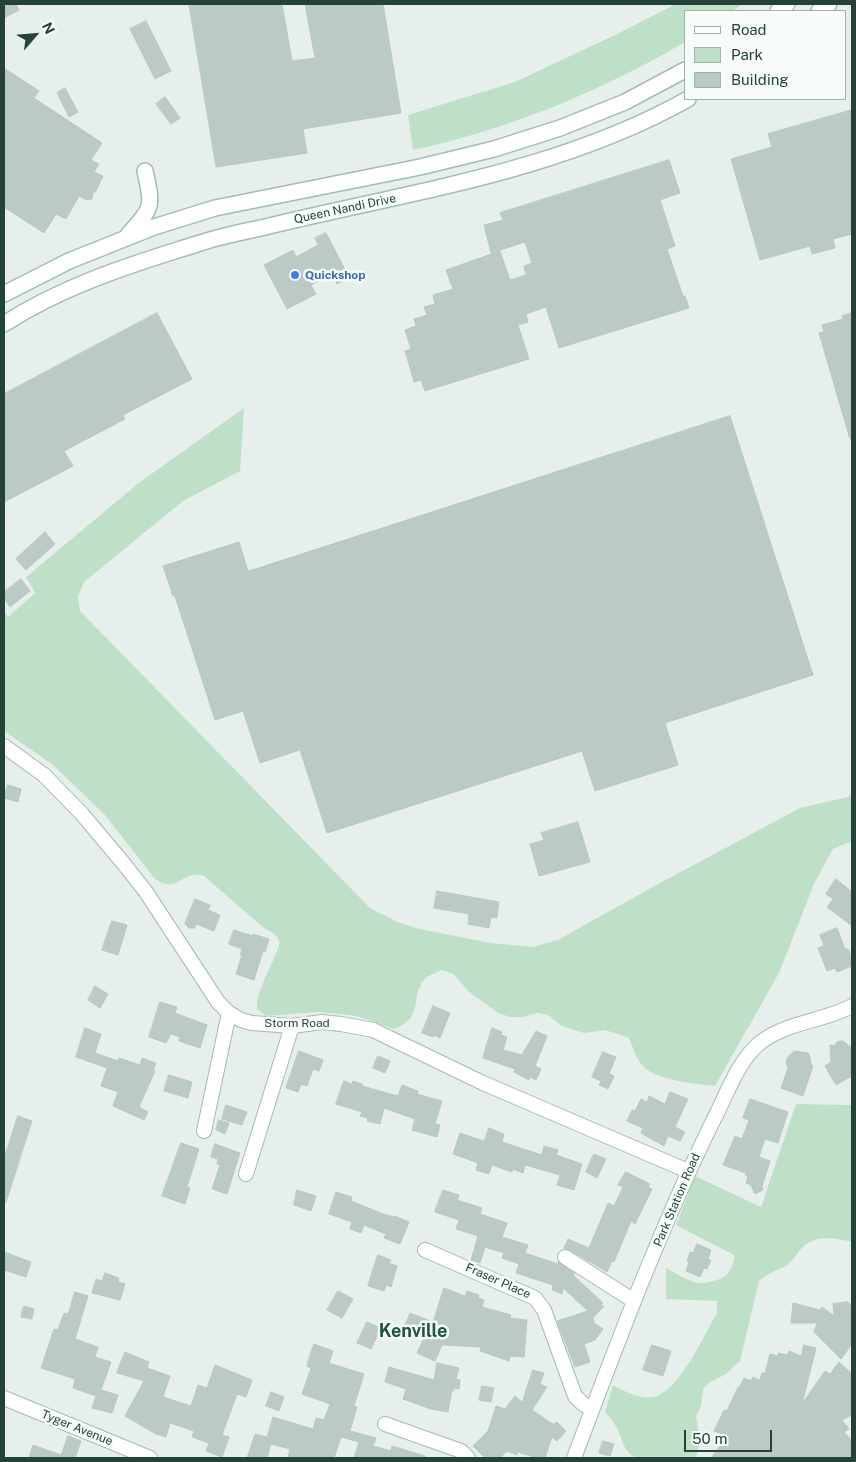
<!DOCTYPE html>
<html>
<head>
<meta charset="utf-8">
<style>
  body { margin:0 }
  #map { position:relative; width:856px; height:1462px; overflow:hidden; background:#e6efeb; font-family:"Public Sans",sans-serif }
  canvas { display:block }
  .frame { position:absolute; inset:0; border:5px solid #24423a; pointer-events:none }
  .legend { position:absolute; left:684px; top:10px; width:162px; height:90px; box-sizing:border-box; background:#f7fbf9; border:1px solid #a3b1ad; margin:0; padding:6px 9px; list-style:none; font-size:15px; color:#24423a }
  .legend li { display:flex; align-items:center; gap:10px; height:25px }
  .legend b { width:25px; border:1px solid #a3b1ad }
  .north { position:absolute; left:10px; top:10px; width:50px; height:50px; -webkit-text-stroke:4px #f7fbf9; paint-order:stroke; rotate:63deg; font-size:14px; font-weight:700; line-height:20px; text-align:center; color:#24423a }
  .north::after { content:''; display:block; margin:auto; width:18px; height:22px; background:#24423a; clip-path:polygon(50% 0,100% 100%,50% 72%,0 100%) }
  .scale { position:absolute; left:684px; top:1430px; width:88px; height:22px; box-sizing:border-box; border:2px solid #24423a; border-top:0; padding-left:6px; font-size:15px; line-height:18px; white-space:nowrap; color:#24423a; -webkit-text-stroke:4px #f7fbf9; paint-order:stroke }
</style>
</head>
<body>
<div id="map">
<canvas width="856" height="1462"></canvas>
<div class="frame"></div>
<ul class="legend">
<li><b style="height:6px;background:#fff"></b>Road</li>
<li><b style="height:14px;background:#bfe0c8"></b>Park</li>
<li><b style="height:14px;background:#bbcac4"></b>Building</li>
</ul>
<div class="north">N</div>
<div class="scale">50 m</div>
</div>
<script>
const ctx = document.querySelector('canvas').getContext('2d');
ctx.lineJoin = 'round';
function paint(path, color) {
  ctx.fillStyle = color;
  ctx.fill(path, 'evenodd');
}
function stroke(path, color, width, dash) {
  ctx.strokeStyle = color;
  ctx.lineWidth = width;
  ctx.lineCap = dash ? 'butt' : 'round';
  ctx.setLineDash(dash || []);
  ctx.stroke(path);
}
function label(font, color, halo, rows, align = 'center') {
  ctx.font = font + ' "Public Sans",sans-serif';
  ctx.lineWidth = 5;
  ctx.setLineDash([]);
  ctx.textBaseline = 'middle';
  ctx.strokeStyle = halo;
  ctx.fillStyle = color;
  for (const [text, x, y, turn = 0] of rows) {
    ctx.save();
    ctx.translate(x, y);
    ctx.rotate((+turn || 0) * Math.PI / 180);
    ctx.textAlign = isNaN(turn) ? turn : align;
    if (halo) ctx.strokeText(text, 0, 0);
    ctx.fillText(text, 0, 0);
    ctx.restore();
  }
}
paint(new Path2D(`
  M676 4H743L732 11H685V42C599 92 510 129 413 150L408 115 515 82 615 35Z
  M244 408 240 471 183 501 84 582 78 597 80 611 370 908 400 923 420 929 491 943 532 947 558 940 649 889 800 808 848 797 852 793V841L833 849 814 884 779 973 715 1086C696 1084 653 1080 641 1064 635 1057 633 1046 629 1038L605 1030 584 1033 562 1026 548 1015 537 1013 523 1017H510L498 1013 468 991 454 974 441 970C436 973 428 975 424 980 409 999 425 1017 394 1029L357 1016 319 1012 266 1016 257 1009C255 988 283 949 279 940 277 934 269 931 264 928L204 876C200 875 196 874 192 875 176 880 173 891 155 879L105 815 53 765 4 731V612L8 617 35 593 26 577 140 482Z
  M796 1104 852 1105V1242C835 1238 814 1234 801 1249 796 1254 792 1263 786 1266 776 1271 767 1273 759 1281L740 1361 726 1374 709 1383 703 1389 701 1406 696 1417 700 1440 696 1458H636C620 1448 624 1439 615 1425 613 1420 608 1416 605 1412L613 1385C626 1392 642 1401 657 1396 681 1387 704 1335 717 1313V1301L666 1299V1268C676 1273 687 1281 699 1283 704 1284 721 1280 725 1276 731 1272 735 1261 734 1255L676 1225 695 1176 761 1207Z`), '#bfe0c8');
const building = new Path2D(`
  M4 4H16L19 10 4 18Z
  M197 4H282L292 61 315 58 305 4H383L401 113 303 129 307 153 216 167 189 5Z
  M146 21 171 71 155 79 130 29Z
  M4 68 39 91 34 98 102 143 91 160 99 164 94 172 103 176 96 191 93 193 92 199 87 200 79 196 66 219 56 214 44 233 4 207Z
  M65 88 78 112 69 117 57 93Z
  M165 97 180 118 171 124 156 104Z
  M852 110V234L833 239 835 248 812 254 810 246 760 260 731 159 772 147 768 134Z
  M669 160 680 193 660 200 675 246 667 249 683 296H685L689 308 559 348 546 307 526 314 528 322 518 325 529 359 425 391 421 380 414 382 405 351 411 349 405 330 416 326 414 319 427 315 424 307 435 304 433 295 453 289 446 270 500 251 510 280 526 275 524 266 532 263 525 242 491 253 484 225 503 220 500 213Z
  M326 233 349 277 337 284 332 274 311 285 316 294 287 309 264 265 293 250 296 257 318 245 315 238Z
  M157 313 192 379 123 415 125 419 64 451 73 466 4 502V394Z
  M852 313V439H850L819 333 824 332 822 325 843 319 842 316Z
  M730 416 813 675 665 723 678 765 595 791 582 751 327 833 300 750 260 763 243 711 215 720 175 596H173L163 566 239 542 248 571Z
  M45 532 55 544 26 570 16 559Z
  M21 579 30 591 10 607 4 599V592Z
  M8 785 21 789 18 802 4 798Z
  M578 822 590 862 539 876 530 844 544 840 541 833Z
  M836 879 852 892V926L827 907 833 899 826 894Z
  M437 891 499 902 497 918 491 917 489 928 468 924 469 914 434 908Z
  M195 899 210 905 208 910 220 915 214 931 196 924 195 928H189L185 924Z
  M112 921 127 925 118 955 102 950Z
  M837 928 845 949H848L852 959V966L837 972 835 968 827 971 818 948 824 946 820 935Z
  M234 930 253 936V934L269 939 265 952 263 951 254 980 236 974 242 955H240L242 949 229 944Z
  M95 986 108 994 100 1008 88 1000Z
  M160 1002 177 1007 175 1013 207 1025 200 1048 179 1041 180 1037 171 1034 166 1043 149 1037Z
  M433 1006 450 1013 440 1038 434 1035 433 1037 422 1033Z
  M85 1028 101 1034 95 1053 118 1061 119 1058 140 1065 142 1058 156 1063 153 1071H155L139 1107 148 1112 144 1120 113 1106 118 1092 101 1086 107 1068 76 1057Z
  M492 1028 502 1032 501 1035 507 1037 503 1050 522 1055 536 1031 547 1036 535 1066 541 1069 536 1080 530 1077 529 1080 514 1072 515 1069 483 1058Z
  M843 1041 852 1048V1076L836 1085 825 1066 831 1062 830 1045 834 1046 837 1042Z
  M299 1051 323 1060 319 1071 313 1069 307 1086 301 1084 298 1092 286 1088Z
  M795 1051 808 1053 810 1057 811 1065 813 1066 803 1096 781 1088 788 1068 786 1063 787 1058Z
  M603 1052 616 1057 609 1074 614 1076 608 1089 599 1085 601 1081 592 1077Z
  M378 1056 390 1061 385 1073 373 1068Z
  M169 1075 192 1082 188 1098 164 1091Z
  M344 1081 352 1084 353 1081 362 1084V1086L398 1096 402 1085 418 1091 417 1094 442 1101 435 1124 440 1125 437 1137 412 1130 415 1119 384 1108 380 1124 367 1121 368 1118 360 1116 362 1112 336 1104Z
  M670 1092 688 1099 675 1127 685 1132 680 1141 668 1136 664 1146 641 1133 643 1128 627 1121 632 1110 635 1111 641 1099 647 1102 649 1096 665 1104Z
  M750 1099 788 1112 778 1143 765 1139 759 1157 770 1161 762 1186 763 1190 755 1194 751 1185 746 1183 748 1176 745 1175 746 1173 723 1165 735 1136 742 1139 749 1120 743 1118Z
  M226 1105 247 1112 242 1125 222 1119Z
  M18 1116 32 1121 6 1202H4V1159Z
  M219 1120 229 1123 225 1134 216 1130Z
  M489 1128 504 1134 502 1142 542 1155 544 1146 558 1150 556 1155 582 1164 574 1190 557 1185 560 1175 525 1165 523 1173 513 1169 512 1172 492 1165 489 1174 476 1170 478 1163 453 1154 460 1133 484 1141Z
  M181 1143 199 1149 187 1187 190 1188 185 1204 162 1196Z
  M215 1144 240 1153 227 1194 212 1189 220 1165 217 1164 218 1159 211 1157Z
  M594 1154 606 1159 597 1178 586 1172Z
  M626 1172 650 1184 648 1187 652 1189 635 1224 631 1221 614 1262 612 1261 607 1272 570 1250 564 1248 568 1239 589 1248 608 1203 614 1206 623 1187 618 1185Z
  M297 1190 316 1196 311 1211 294 1205Z
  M443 1190 459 1195 457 1200 482 1208 480 1214 507 1223 502 1237 528 1245 525 1253 558 1264V1262L574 1273V1276L603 1303 599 1307 604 1306 592 1319 594 1320 593 1322 603 1329 595 1340 584 1344 590 1362 575 1367 557 1321 588 1311 563 1288 562 1294 552 1290 553 1285 516 1273 519 1264 502 1258 504 1253 485 1247 480 1263 471 1260 478 1236 456 1229 459 1220 435 1212Z
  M336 1192 352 1197 351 1201 383 1214 394 1217 395 1216 409 1222 400 1244 384 1238 386 1234 364 1225 361 1233 350 1229 352 1222 329 1214Z
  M697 1244 711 1250 708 1259 711 1260 707 1269 704 1268 700 1277 686 1271 689 1262 687 1261 690 1252 693 1253Z
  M4 1252 31 1262 26 1277 4 1270Z
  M378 1255 391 1260 389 1263 397 1266 391 1287 386 1285 384 1291 368 1286Z
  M105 1273 119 1278 118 1282 125 1284 120 1300 92 1293 96 1279 102 1281Z
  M444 1288 465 1296 467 1291 479 1295 478 1298 484 1300 482 1307 511 1315 510 1318 527 1320 524 1357 510 1356 509 1361 480 1351 481 1347 442 1345 435 1361 417 1353 424 1338 403 1330 410 1313 433 1322Z
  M338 1291 353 1299 342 1318 327 1310Z
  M75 1292 88 1296 75 1339 98 1347 95 1357 111 1362 101 1390 118 1395 112 1413 92 1408 96 1396 73 1388 75 1379 41 1368 54 1329 58 1330 64 1313 68 1314Z
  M848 1302 852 1307V1344L841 1359 814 1332 817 1323H791L793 1303 820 1310 822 1307 834 1316 833 1304Z
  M24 1306 34 1309 32 1319 21 1317Z
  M367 1322 381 1328 371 1349 357 1343Z
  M314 1344 333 1351 329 1363 364 1374 354 1406 357 1407 350 1431 376 1438 373 1446 391 1451 392 1446 425 1456V1458H354L359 1442 341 1437 334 1458H288L290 1449 271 1444 267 1458H247L255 1434 267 1437 273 1417 313 1429 316 1418 324 1420 330 1404 302 1394 311 1368 307 1366Z
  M652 1345 671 1351 663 1376 643 1370Z
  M804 1345 816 1348 802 1404 825 1371 830 1374 839 1362 852 1374V1415L842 1420 849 1429 844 1432 852 1441V1458H711L727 1436 714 1431 724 1410 727 1411 738 1387 739 1388 744 1378 751 1381 753 1377 760 1380 762 1373H765L770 1354 778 1356V1353L787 1355 789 1351 801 1356Z
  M125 1352 149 1362 147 1368 170 1376 163 1397 191 1406 198 1385 207 1388 215 1365 252 1380 246 1397 237 1394 222 1435 229 1437 222 1457 206 1451 209 1443 192 1437 194 1431 170 1423 166 1437 156 1434 125 1416 144 1381 117 1373Z
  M437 1363 459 1368 456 1379 460 1380 459 1389 454 1388V1391L452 1390 448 1412 431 1409 403 1399 406 1389 385 1382 389 1367 434 1380Z
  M533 1370 544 1373 540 1384 547 1387 532 1410 551 1423 554 1424 557 1422 566 1431 557 1441 552 1437 545 1458H537L518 1452 517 1455 507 1451 500 1458H485L473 1446 488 1431 496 1406 505 1409 515 1396 522 1402Z
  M482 1386 494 1388 491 1402 479 1400Z
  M271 1392 284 1397 279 1411 266 1406Z
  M68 1436 81 1441 75 1458H29L33 1445 61 1455Z
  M603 1441 614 1444 610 1456 599 1453Z`);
paint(building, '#bbcac4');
stroke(building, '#b8c9c2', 1);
const minor = new Path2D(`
  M4 746 44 775 82 814 124 864 146 892 218 1002 229 1013 241 1020 252 1023 292 1026 322 1022 341 1024 373 1030 483 1083 688 1171
  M204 1131 229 1013
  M246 1174 292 1026
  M425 1250 535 1298 544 1310 575 1396 582 1403 592 1410
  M565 1257 634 1301
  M4 1398 150 1458
  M385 1424 461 1451 468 1458
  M574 1458C617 1344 660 1228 714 1119 727 1094 738 1060 761 1042 787 1022 824 1021 852 1006`);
const secondary = new Path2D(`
  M778 11 787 4
  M819 11 829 4
  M128 235C153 207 153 207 145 171
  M4 294 69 261 154 227 215 208 420 167 494 149 560 128 625 102 685 70
  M4 324C58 289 120 268 181 249 195 245 208 240 221 237 236 233 251 230 265 227 408 192 558 172 688 99`);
stroke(minor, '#a8b8b2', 16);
stroke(secondary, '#a4bbb3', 18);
stroke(minor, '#fff', 14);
stroke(secondary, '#fff', 15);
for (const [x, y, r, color] of [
  [295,275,5,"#3f7fe0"]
]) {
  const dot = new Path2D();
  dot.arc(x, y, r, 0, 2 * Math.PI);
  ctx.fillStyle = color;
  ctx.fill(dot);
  stroke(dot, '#f7fbf9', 2);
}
label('12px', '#24423a', '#f7fbf9', [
  ["Queen Nandi Drive",345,209,-12],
  ["Storm Road",297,1023],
  ["Park Station Road",677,1200,-67],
  ["Fraser Place",498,1281,24],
  ["Tyger Avenue",77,1428,22]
]);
label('bold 12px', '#366cbe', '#f7fbf9', [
  ["Quickshop",305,275]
], 'left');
label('bold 18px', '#1f5548', '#f7fbf9', [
  ["Kenville",413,1331]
]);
</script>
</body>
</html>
